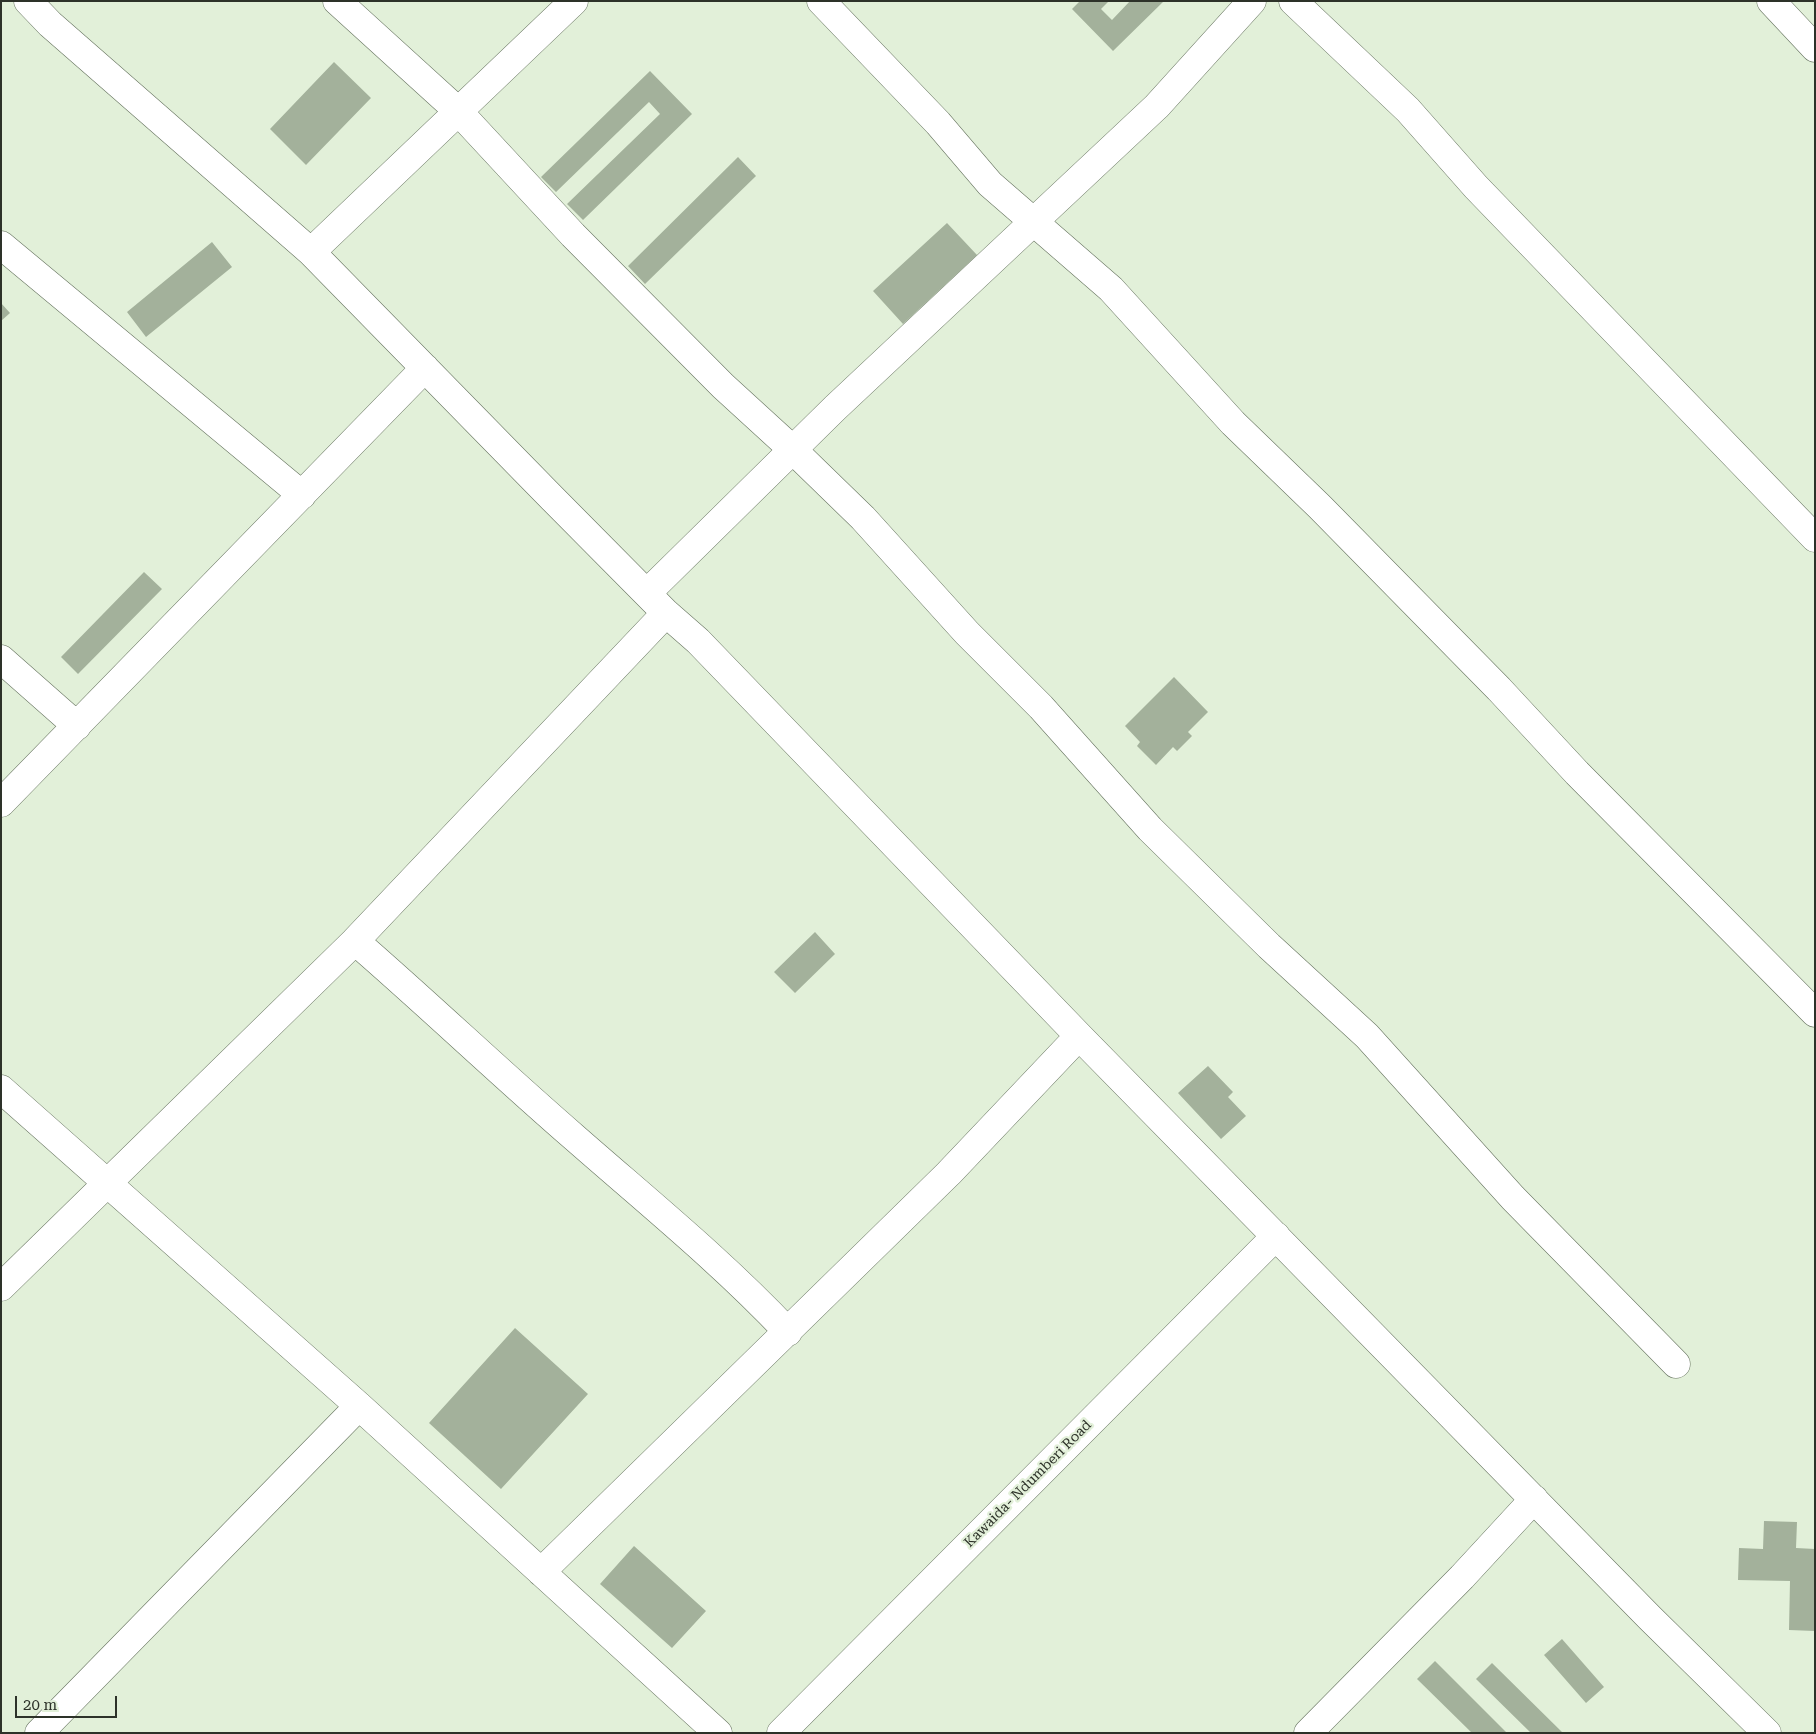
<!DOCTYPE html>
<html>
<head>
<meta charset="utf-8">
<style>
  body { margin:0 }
  #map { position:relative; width:1816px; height:1734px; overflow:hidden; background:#e2f0d9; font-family:"Roboto Serif",serif }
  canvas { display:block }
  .frame { position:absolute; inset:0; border:2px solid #2d3229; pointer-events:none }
  .scale { position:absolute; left:15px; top:1696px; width:102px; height:22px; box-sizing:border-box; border:2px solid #2d3229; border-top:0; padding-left:6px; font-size:15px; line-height:18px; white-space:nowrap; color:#2d3229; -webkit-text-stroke:4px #e2f0d9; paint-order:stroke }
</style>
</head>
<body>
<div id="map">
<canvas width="1816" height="1734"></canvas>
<div class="frame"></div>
<div class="scale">20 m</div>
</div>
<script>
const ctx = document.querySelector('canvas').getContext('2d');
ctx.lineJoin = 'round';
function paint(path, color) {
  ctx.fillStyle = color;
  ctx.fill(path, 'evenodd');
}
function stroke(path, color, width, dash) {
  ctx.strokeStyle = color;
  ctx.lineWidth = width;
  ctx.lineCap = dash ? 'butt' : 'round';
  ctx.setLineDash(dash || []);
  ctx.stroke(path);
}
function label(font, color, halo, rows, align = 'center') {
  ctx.font = font + ' "Roboto Serif",serif';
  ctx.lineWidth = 4.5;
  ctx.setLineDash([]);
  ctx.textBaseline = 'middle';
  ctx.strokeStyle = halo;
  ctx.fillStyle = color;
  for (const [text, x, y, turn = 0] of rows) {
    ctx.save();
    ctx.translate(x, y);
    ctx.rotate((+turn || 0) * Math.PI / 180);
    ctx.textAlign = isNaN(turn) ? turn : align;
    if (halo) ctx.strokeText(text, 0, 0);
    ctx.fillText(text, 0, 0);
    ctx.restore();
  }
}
paint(new Path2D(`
  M1080 1H1109L1101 9 1112 20 1130 1H1164L1113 51 1072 9Z
  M334 62 371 98 306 165 270 129Z
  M650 71 692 114 583 220 567 204 660 114 649 102 556 192 541 177Z
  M738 157 756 176 645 284 628 266Z
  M947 223 977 255 903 324 873 291Z
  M212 242 232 267 146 337 127 312Z
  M1 303 10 313 1 321Z
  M144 572 162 589 78 674 61 657Z
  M1174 677 1208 712 1188 732 1192 736 1177 751 1173 747 1156 765 1137 746 1140 742 1125 726Z
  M815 932 835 954 795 993 774 972Z
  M1208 1066 1233 1092 1228 1097 1246 1116 1221 1139 1178 1093Z
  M515 1328 588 1394 501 1489 429 1423Z
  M1764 1521 1797 1522 1796 1548 1815 1549V1631L1789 1630 1790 1581 1738 1580 1739 1548 1763 1549Z
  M634 1546 706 1611 672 1648 600 1584Z
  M1562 1639 1604 1687 1586 1703 1544 1655Z
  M1435 1661 1507 1733H1472L1417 1679Z
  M1492 1663 1563 1733H1531L1476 1679Z`), '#a3b19b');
const minor = new Path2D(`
  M28 1 50 24 311 252 552 498 666 613 698 641 1079 1036 1650 1618 1767 1733
  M337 1 458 111 573 235 723 386 793 450 863 518 967 633 1041 707 1150 829 1269 946 1367 1036 1513 1198 1676 1364
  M821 1 938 123 990 184 1111 289 1233 423 1320 507 1499 689 1577 773 1815 1013
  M1293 1 1408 110 1476 187 1815 538
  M1771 1 1815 48
  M1 245 302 495
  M311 252 574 1
  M647 593 835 408 1157 106 1252 1
  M1 659 77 726
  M1 803 425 368
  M355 941C430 1006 501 1074 575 1138 648 1202 722 1262 788 1332
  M1 1089 359 1406 718 1733
  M1 1287 355 941 666 613
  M541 1572 949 1173 1079 1036
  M39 1733 359 1406
  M781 1733 1276 1236
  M1308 1733 1462 1577 1534 1499`);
stroke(minor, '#66735f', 29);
stroke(minor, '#fff', 28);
label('14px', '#2d3229', '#e2f0d9', [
  ["Kawaida- Ndumberi Road",1028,1484,-45]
]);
</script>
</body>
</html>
